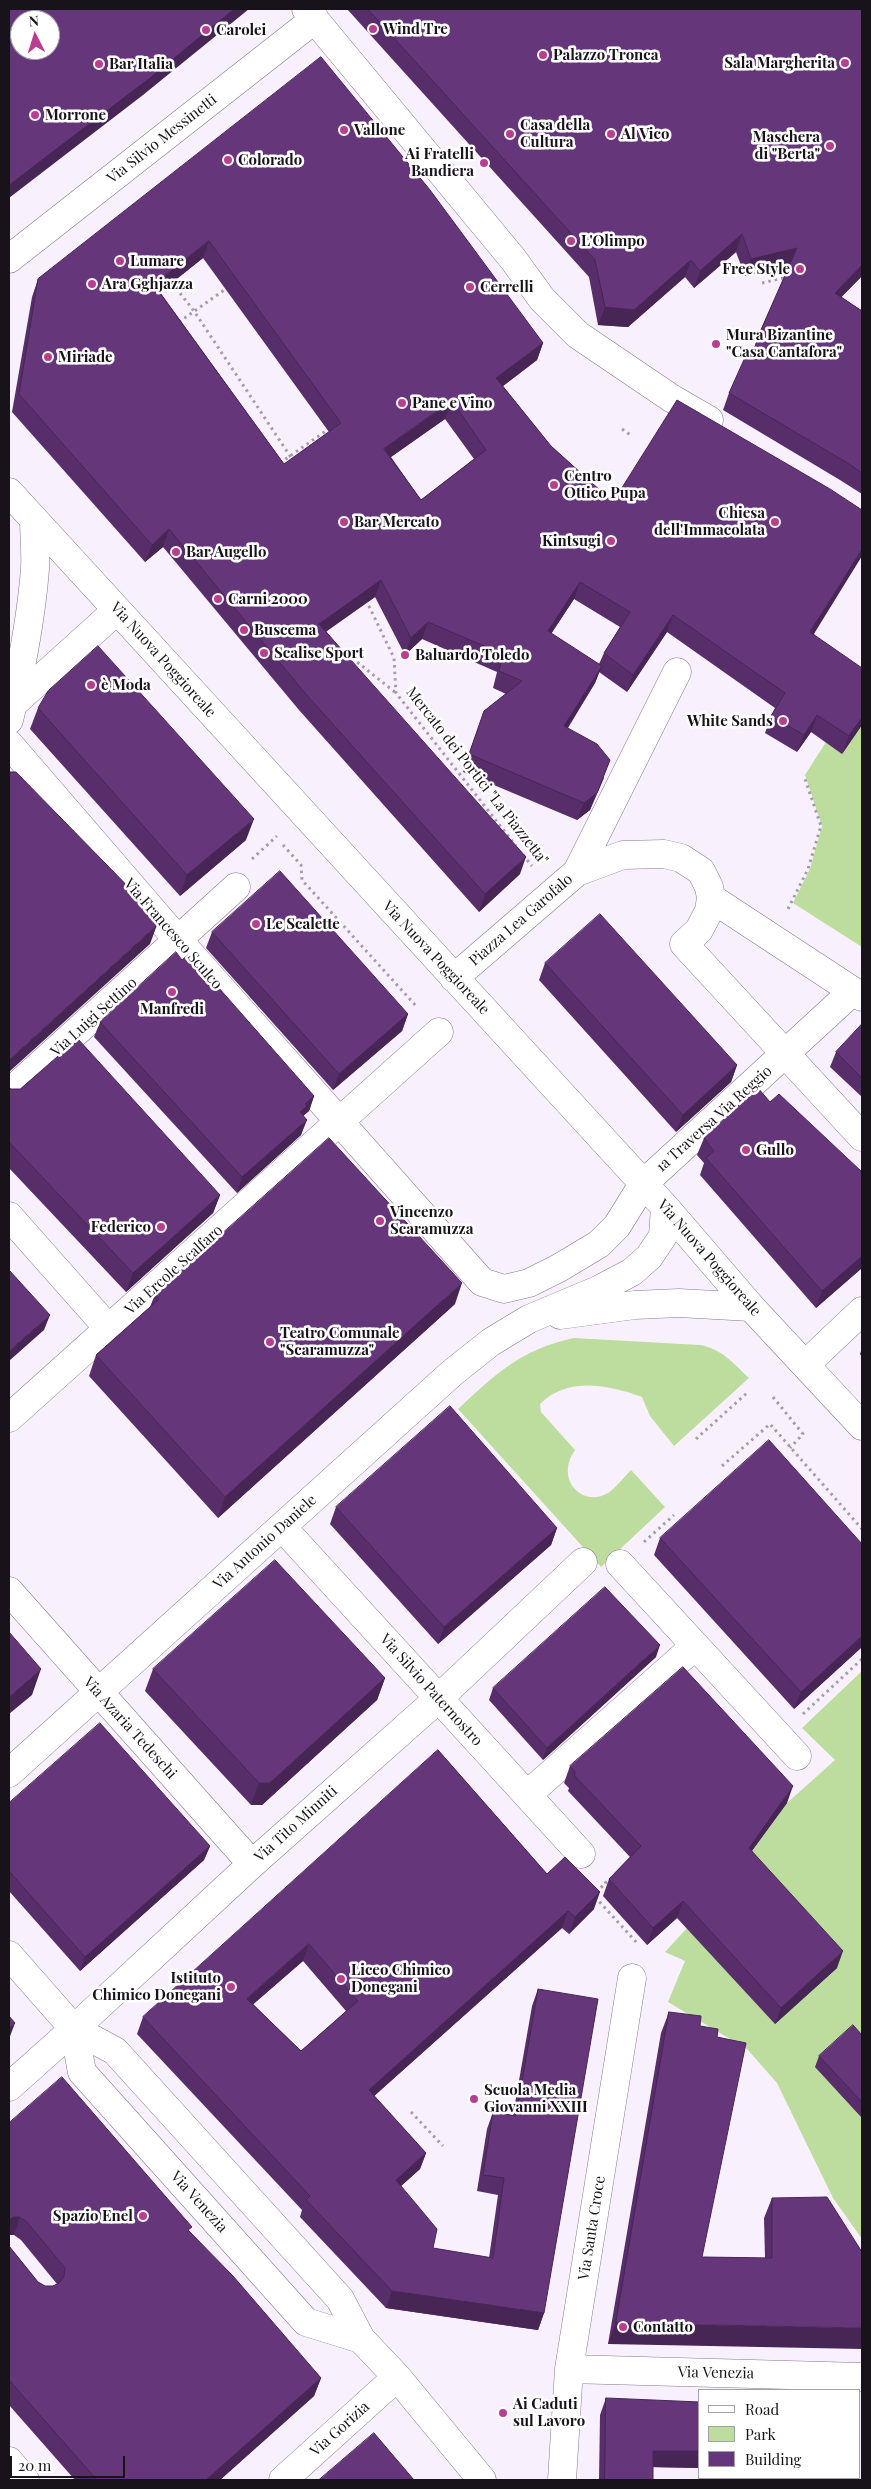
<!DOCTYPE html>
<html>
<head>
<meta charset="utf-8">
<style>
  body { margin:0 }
  #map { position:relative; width:871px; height:2489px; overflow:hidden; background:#f9f0fe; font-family:"Playfair Display",serif }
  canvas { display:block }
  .frame { position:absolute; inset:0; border:10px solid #18131a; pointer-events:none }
  .legend { position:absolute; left:698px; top:2389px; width:162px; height:90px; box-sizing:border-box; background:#fff; border:1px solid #a3a1a3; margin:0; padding:6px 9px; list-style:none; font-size:15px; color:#18131a }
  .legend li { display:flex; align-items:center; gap:10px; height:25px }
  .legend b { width:25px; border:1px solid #a3a1a3 }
  .north { position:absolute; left:10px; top:10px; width:50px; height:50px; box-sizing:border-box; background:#fff; border:1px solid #a3a1a3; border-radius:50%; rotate:355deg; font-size:14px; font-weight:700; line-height:20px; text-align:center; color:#18131a }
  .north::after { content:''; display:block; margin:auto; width:18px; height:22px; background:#b83e90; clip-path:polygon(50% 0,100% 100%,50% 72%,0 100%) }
  .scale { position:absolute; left:10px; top:2456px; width:115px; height:22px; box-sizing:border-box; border:2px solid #18131a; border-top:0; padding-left:6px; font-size:15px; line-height:18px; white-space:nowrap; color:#18131a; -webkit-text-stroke:4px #fff; paint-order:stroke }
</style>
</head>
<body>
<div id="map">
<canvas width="871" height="2489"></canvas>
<div class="frame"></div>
<ul class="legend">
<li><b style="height:6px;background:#fff"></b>Road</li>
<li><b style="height:14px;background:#bcdd9d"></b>Park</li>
<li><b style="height:14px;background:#66367b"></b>Building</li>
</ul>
<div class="north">N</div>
<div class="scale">20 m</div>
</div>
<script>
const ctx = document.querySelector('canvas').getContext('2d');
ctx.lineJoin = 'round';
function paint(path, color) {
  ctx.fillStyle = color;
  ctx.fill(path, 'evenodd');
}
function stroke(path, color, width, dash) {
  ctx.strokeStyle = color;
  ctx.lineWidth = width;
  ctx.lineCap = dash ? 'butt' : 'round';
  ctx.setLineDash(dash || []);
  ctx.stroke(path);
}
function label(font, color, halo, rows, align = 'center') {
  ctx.font = font + ' "Playfair Display",serif';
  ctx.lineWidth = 5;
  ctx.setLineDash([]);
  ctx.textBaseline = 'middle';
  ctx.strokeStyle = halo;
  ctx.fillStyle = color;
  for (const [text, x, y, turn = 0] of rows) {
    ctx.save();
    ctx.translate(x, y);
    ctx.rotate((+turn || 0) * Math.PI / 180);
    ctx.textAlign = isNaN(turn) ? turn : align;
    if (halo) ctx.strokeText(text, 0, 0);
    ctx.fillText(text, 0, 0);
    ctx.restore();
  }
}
paint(new Path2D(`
  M862 725V947L793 903 810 869 822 826 805 775 826 742 842 753Z
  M574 1338 700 1345C722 1349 733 1363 749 1378L674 1446 650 1416 642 1397C609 1385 568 1376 540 1404L541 1412 575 1450C554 1480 583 1508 608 1493 616 1488 624 1477 631 1470L665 1507 601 1567 458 1409C498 1372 520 1350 574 1338Z
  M862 1671V2239L833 2198 777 2083 747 2049 668 2002 685 1961 665 1952 731 1880 787 1803 835 1760 802 1728Z`), '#bcdd9d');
const minor = new Path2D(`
  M306 9 513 259 542 299 578 335 671 398 709 420
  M9 259 315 19
  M9 492 665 1207 751 1307 862 1426
  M14 703 117 610
  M9 720C21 671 31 619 35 569 36 553 34 536 34 519
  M9 744 178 940 482 1282 504 1289 529 1283 559 1268 599 1244 617 1226 643 1184 853 991
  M577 872 677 672
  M711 898 862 997
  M454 978 577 872 623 855 664 854 681 858 701 871 709 887 711 898 709 911 699 930 684 944 862 1137
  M9 1093 236 887
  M9 1216 109 1329
  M560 1315 635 1305 679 1303 751 1307
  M806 1364 862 1311
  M9 1418 439 1032
  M282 1527 581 1854
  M620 1564 797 1756
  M9 1591 252 1864
  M9 1773 452 1373 491 1342 529 1319 598 1290 632 1272 649 1257 663 1236 665 1207
  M527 1795 695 1646
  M9 1955 74 2029 115 2051 340 2299 361 2339 397 2377 482 2480
  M74 2029 82 2072 306 2322 361 2339
  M9 2087 74 2029 252 1864 439 1698 583 1562
  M569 2369 862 2377
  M9 2461 25 2480
  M283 2480 397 2377
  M562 2480 569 2369 632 1978`);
stroke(minor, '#86798c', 29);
stroke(new Path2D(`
  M172 283 194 311 294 462
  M762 283 783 278 786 280
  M179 322 227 288
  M622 429 632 436
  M280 463 330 428
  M366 600 394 658 396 693 516 846
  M342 650 396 693
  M283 845 301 865 302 880 417 1007
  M523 855 532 866
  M252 859 277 836
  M788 909 808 869 821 826 804 776
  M773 1397 803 1434 790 1448
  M696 1439 748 1392
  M722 1466 770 1424 862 1529
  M644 1542 674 1515
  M803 1714 862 1659
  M596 1892 606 1883 603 1879
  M595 1897 638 1944
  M411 2112 443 2146`), '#a59da8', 3, [2.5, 4]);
stroke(minor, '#fff', 28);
paint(new Path2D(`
  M347 9H862V276L841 297 862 311V494L840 480 723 410 729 393 751 356 760 332 789 266 745 276 736 252 694 288 685 277 628 327 598 325 589 277Z
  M321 57 543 343 537 360 503 386 551 446 613 502 860 509 814 634 862 725 842 754 811 732 797 752 765 733 771 716 775 708 667 632 627 692 599 672 595 683 568 728 604 778 590 810 577 820 463 772 484 711 506 694 493 688 497 672 422 639 405 655 375 597 326 631 520 874 479 912 299 710 163 547 145 562 12 412 32 297 38 279ZM203 258 329 432 284 464 160 292ZM445 419 474 459 421 500 391 457ZM574 599 620 627 604 653 599 664 551 634Z
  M38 708 246 840 180 896 30 729Z
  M212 932 408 1014 402 1031 333 1090 206 948Z
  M182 960 314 1096 309 1111 303 1116 301 1135 237 1193 94 1037 100 1022Z
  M545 963 737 1065 731 1082 676 1132 539 980Z
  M862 1024V1097L830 1067 836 1052Z
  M9 1088 220 1195 213 1213 126 1292 9 1168Z
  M770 1102 862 1172V1268L816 1308 700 1175 704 1163 697 1155 704 1138Z
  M155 1294 455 1304 218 1518 89 1376 96 1355 150 1307Z
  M862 1348V1357L860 1354Z
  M336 1507 557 1528 551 1545 438 1644 330 1524Z
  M660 1538 862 1544V1647L794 1709 654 1555Z
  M656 1657 543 1760 489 1700 493 1688Z
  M153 1669 385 1678 377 1700 262 1805H251L145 1691Z
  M438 1750 547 1874 594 1909 569 1934 562 1928 374 2096 426 2153 420 2169 401 2186 433 2248 489 2258 498 2195 477 2191 487 2129 493 2112 513 2115 532 2006 538 1989 544 2313 538 2330 386 2308 300 2217 302 2210 137 2034 143 2017ZM303 1961 346 2011 301 2051 253 2004Z
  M570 1766 787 1803 752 1851 837 1968 775 2024 677 1918 647 1945 603 1896 609 1879 630 1857 568 1791 569 1788 564 1783Z
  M9 1803 210 1846 204 1860 80 1971 9 1891Z
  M669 2012 700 2026 717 2037 702 2257 765 2258 764 2218 772 2198 862 2252 608 2344 661 2033Z
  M862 2035V2116L861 2117 815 2067 819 2056Z
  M9 2123 190 2232 321 2378 314 2396 220 2480H75L9 2405V2246L38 2282 45 2286H53L57 2284 21 2240 14 2235Z
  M606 2398 700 2468 653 2467V2480H599L600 2415Z`), '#582e6a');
paint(new Path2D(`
  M234 9H249L143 95 9 198V185Z
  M742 234 736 252 694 288 700 271Z
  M209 241 203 258 148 302 154 285Z
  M797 248 791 265 745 276 751 259Z
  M691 260 685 277 628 327 598 325 605 307Z
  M862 265V276L829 310 835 293Z
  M543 343 537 360 490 396 496 378Z
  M452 401 445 419 378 466 384 449Z
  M169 529 163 547 145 562 152 545Z
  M862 549V556L804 650 810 632Z
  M381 580 375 597 313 641 319 624Z
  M580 582 574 599 541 649 548 631Z
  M673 615 667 632 627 692 633 675Z
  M428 622 422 639 405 655 411 638Z
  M602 666 595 683 558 743 564 726Z
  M817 715 811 732 797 752 804 735Z
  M862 717V725L842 754 849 736Z
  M610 760 590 810 577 820 584 803Z
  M254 819 246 840 180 896 187 875Z
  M526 857 520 874 479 912 485 894Z
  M157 925 150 944 9 1072V1060Z
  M408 1014 402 1031 333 1090 339 1074Z
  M737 1065 731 1082 676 1132 683 1115Z
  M314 1096 309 1111 303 1116 300 1112 305 1104Z
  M307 1120 301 1135 237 1193 242 1177Z
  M220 1195 213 1213 126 1292 133 1273Z
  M862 1256V1268L816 1308 822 1291Z
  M462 1283 455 1304 218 1518 225 1497Z
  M50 1315 44 1330 9 1361V1351Z
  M557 1528 551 1545 438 1644 444 1627Z
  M862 1636V1647L794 1709 801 1692Z
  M660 1645 656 1657 543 1760 547 1748Z
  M41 1669 32 1695 9 1714V1697Z
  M385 1678 377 1700 262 1805H251L259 1783Z
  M793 1786 787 1803 742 1864 749 1848Z
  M210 1846 204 1860 80 1971 85 1957Z
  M600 1892 594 1909 569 1934 575 1917Z
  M683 1901 677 1918 647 1945 653 1928Z
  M568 1911 562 1928 363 2106 369 2090Z
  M309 1944 303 1961 241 2015 247 1999Z
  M843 1951 837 1968 775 2024 781 2008Z
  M15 2023 9 2039V2028Z
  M426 2153 420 2169 390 2196 396 2180Z
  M13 2217H20L14 2235H9V2219Z
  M392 2291 544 2313 538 2330 386 2308Z
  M616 2323 862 2328V2349L608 2344Z
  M321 2378 314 2396 220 2480H206Z
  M653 2451H700V2468L647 2467Z`), '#472656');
const building = new Path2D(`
  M9 9H234L150 78 9 185ZM20 20H50V50H20Z
  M368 9H862V265L835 293 862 311V473L846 462 729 393 747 353 752 356 760 332 797 248 751 259 742 234 700 271 691 260 634 310 605 307 595 260Z
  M321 57 430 190 543 343 496 378 551 446 613 502 677 400 830 489 862 510V549L810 632 862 668V717L849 736 817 715 804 735 771 716 785 693 673 615 633 675 604 653 630 612 580 582 548 631 602 666 564 726 597 744 610 760 597 793 584 803 469 754 484 711 522 681 499 671 503 654 428 622 411 638 381 580 319 624 526 857 485 894 305 693 169 529 152 545 19 394 38 279ZM209 241 341 423 284 464 154 285ZM452 401 486 450 421 500 384 449Z
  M98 646 254 819 187 875 38 708 48 691Z
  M9 772H16L149 908 145 912 157 925 9 1060Z
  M280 871 408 1014 339 1074 212 932Z
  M600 914 737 1065 683 1115 545 963Z
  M176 952 182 960 189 954 314 1096 305 1104 307 1106 300 1112 307 1120 242 1177 100 1022Z
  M862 1024V1078L836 1052Z
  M78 1039 220 1195 133 1273 9 1142V1088L11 1089H20Z
  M758 1088 770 1102 779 1094 862 1172V1256L822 1291 706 1158 714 1151 704 1138Z
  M329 1138 462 1283 225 1497 96 1355 159 1299 155 1294Z
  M9 1270 50 1315 9 1351Z
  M450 1406 557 1528 444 1627 336 1507Z
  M769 1440 862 1544V1636L801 1692 660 1538Z
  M275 1560 385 1678 270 1783H259L153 1669Z
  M605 1587 660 1645 547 1748 493 1688Z
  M9 1632 41 1669 9 1697Z
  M683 1667 793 1786 749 1848 843 1951 781 2008 683 1901 653 1928 609 1879 641 1846 574 1775 576 1773 570 1766Z
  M100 1723 210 1846 85 1957 9 1871V1803Z
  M438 1750 547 1874 565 1857 600 1892 575 1917 568 1911 369 2090 426 2153 396 2180 437 2229 433 2248 493 2258 504 2178 483 2175 493 2112 516 2116 538 1989 598 1999 544 2313 392 2291 306 2200 310 2196 143 2017ZM309 1944 358 2001 301 2051 247 1999Z
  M669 2012 701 2016 700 2026 718 2029 717 2037 746 2043 702 2257 772 2258V2198L827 2197 862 2252V2328L616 2323Z
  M9 2016 15 2023 9 2028Z
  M853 2025 862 2035V2102L819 2056Z
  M62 2077 192 2227 188 2230 233 2276 321 2378 206 2480H97L9 2380V2246L38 2282 45 2286H53L59 2283 64 2277 65 2268 27 2222 20 2217H13L9 2219V2123Z
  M606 2398 700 2402V2451H653V2480H605Z
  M374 2433 414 2480H319Z`);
paint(building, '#66367b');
stroke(building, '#472656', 1);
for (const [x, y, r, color] of [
  [373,29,5,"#b83e90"],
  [206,30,5,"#b83e90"],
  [543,55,5,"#b83e90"],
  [845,63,5,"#b83e90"],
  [99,64,5,"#b83e90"],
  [35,115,5,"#b83e90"],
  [344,130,5,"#b83e90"],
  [510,134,5,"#b83e90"],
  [611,134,5,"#b83e90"],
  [830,146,5,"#b83e90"],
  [228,160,5,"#b83e90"],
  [484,163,5,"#b83e90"],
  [571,241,5,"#b83e90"],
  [120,261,5,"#b83e90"],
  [800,269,5,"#b83e90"],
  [92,284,5,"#b83e90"],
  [470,287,5,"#b83e90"],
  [716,344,5,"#b83e90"],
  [48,357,5,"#b83e90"],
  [402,403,5,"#b83e90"],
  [554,485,5,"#b83e90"],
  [344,522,5,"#b83e90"],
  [775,522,5,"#b83e90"],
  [611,541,5,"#b83e90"],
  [176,552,5,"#b83e90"],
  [218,599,5,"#b83e90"],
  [244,630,5,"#b83e90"],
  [264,653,5,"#b83e90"],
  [405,655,5,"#b83e90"],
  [91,685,5,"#b83e90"],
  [783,721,5,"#b83e90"],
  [256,924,5,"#b83e90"],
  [172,992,5,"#b83e90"],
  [746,1150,5,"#b83e90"],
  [380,1221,5,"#b83e90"],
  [161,1227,5,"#b83e90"],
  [270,1342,5,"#b83e90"],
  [341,1979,5,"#b83e90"],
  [231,1987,5,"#b83e90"],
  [474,2099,5,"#b83e90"],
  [143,2216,5,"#b83e90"],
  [623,2327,5,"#b83e90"],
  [503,2413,5,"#b83e90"]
]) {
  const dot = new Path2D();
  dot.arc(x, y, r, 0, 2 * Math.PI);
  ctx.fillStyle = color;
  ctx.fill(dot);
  stroke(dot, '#fff', 2);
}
label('bold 15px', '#18131a', '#fff', [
  ["Wind Tre",383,29],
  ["Carolei",216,30],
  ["Palazzo Tronca",553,55],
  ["Sala Margherita",835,63,"right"],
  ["Bar Italia",109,64],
  ["Morrone",45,115],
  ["Casa della",520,125],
  ["Cultura",520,142],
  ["Vallone",354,130],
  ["Al Vico",621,134],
  ["Maschera",820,137,"right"],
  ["di \"Berta\"",820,154,"right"],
  ["Ai Fratelli",474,154,"right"],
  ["Bandiera",474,171,"right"],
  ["Colorado",238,160],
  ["L'Olimpo",581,241],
  ["Lumare",130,261],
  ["Free Style",790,269,"right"],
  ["Ara Gghjazza",102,284],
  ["Cerrelli",480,287],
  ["Mura Bizantine",726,335],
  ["\"Casa Cantafora\"",726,352],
  ["Miriade",58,357],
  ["Pane e Vino",412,403],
  ["Centro",564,476],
  ["Ottico Pupa",564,493],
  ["Chiesa",765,513,"right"],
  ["dell'Immacolata",765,530,"right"],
  ["Bar Mercato",354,522],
  ["Kintsugi",601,541,"right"],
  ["Bar Augello",186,552],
  ["Carni 2000",228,599],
  ["Buscema",254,630],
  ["Scalise Sport",274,653],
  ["Baluardo Toledo",415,655],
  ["è Moda",101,685],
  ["White Sands",773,721,"right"],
  ["Le Scalette",266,924],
  ["Manfredi",172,1009,"center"],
  ["Gullo",756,1150],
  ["Vincenzo",390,1212],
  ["Scaramuzza",390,1229],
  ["Federico",151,1227,"right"],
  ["Teatro Comunale",280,1333],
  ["\"Scaramuzza\"",280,1350],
  ["Liceo Chimico",351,1970],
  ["Donegani",351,1987],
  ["Istituto",221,1978,"right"],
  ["Chimico Donegani",221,1995,"right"],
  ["Scuola Media",484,2090],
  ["Giovanni XXIII",484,2107],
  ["Spazio Enel",133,2216,"right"],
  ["Contatto",633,2327],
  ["Ai Caduti",513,2404],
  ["sul Lavoro",513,2421]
], 'left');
label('15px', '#18131a', '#fff', [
  ["Via Silvio Messinetti",162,139,-38],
  ["Via Nuova Poggioreale",163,660,48],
  ["Mercato dei Portici \"La Piazzetta\"",477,776,52],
  ["Piazza Lea Garofalo",521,920,-41],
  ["Via Francesco Sculco",173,934,49],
  ["Via Nuova Poggioreale",436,958,47],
  ["Via Luigi Settino",94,1017,-42],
  ["1a Traversa Via Reggio",714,1119,-42],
  ["Via Nuova Poggioreale",709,1258,49],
  ["Via Ercole Scalfaro",174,1270,-42],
  ["Via Antonio Daniele",265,1542,-42],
  ["Via Silvio Paternostro",431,1690,48],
  ["Via Azaria Tedeschi",130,1728,48],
  ["Via Tito Minniti",296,1824,-42],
  ["Via Venezia",199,2202,48],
  ["Via Santa Croce",592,2228,-81],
  ["Via Venezia",716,2373,1],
  ["Via Gorizia",340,2429,-42]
]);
</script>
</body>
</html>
